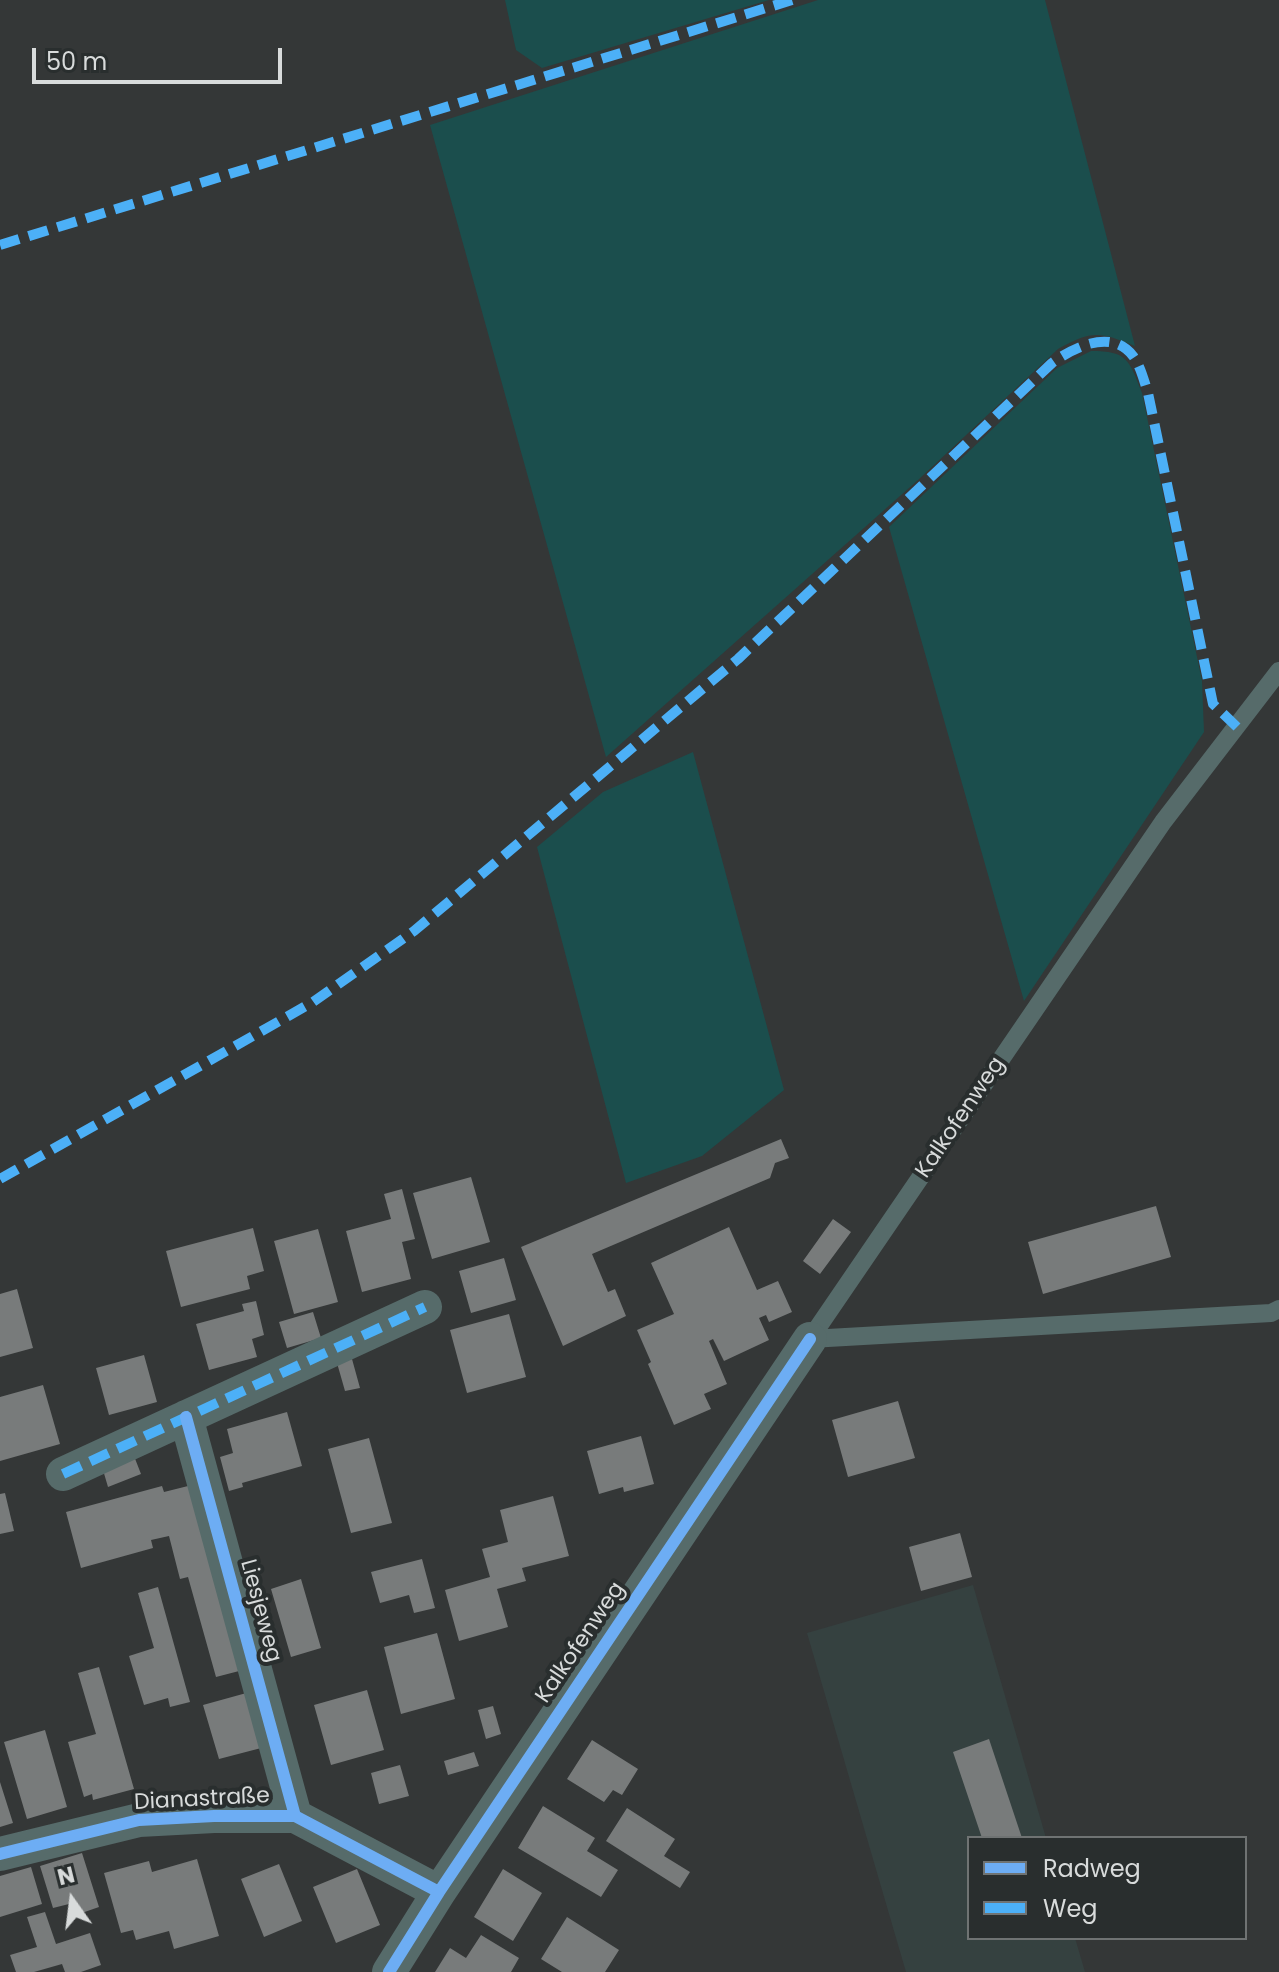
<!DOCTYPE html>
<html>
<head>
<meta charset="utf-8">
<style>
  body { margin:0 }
  #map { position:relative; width:1279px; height:1972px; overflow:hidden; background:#343737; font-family:Poppins,sans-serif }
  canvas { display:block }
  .legend { position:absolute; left:967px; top:1836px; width:280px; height:104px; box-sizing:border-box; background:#292e2e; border:2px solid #6f7373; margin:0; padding:10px 14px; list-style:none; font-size:24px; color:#d8dbdb }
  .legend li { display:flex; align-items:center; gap:16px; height:40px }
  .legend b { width:40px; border:2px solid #6f7373 }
  .north { position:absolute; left:32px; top:1860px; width:80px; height:80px; -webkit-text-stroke:6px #292e2e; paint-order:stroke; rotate:346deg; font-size:22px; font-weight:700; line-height:32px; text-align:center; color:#d8dbdb }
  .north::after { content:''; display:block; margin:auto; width:28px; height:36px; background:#d8dbdb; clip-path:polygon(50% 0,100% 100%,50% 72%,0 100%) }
  .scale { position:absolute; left:32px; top:48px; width:250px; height:36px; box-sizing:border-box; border:4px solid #d8dbdb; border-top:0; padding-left:10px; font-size:24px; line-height:28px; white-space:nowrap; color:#d8dbdb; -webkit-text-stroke:6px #292e2e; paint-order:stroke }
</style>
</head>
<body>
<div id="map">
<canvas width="1279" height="1972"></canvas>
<ul class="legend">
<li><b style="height:10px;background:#6dadf4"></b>Radweg</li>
<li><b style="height:10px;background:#4cb0f7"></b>Weg</li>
</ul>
<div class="north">N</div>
<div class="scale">50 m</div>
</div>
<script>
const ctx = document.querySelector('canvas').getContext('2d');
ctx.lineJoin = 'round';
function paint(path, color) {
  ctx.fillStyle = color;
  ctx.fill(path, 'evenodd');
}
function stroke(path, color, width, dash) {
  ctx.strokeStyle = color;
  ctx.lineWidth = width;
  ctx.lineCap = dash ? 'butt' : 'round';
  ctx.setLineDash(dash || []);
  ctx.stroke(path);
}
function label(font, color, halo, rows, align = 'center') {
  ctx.font = font + ' Poppins,sans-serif';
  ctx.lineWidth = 8;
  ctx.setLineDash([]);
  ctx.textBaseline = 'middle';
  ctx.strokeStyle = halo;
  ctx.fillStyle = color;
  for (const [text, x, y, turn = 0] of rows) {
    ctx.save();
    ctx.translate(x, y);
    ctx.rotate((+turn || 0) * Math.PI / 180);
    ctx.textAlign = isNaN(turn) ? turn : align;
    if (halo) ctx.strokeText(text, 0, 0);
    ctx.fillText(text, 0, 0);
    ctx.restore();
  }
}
paint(new Path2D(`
  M973 1585 1046 1838H969V1938H1075L1085 1972H906L807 1633Z`), '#354140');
paint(new Path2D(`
  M505 0H769L542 68 516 50Z
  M818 0H1045L1135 346C1099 332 1093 330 1058 349L918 480 606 757 430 125Z
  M1091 351C1128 351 1129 360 1142 393L1202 681 1204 732 1024 1001 889 527 1057 368Z
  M693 752 784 1090 702 1156 626 1183 537 847 603 792Z`), '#1b4e4d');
paint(new Path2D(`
  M781 1139 789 1158 775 1163 770 1178 592 1254 608 1292 615 1289 626 1316 563 1346 521 1247Z
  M471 1177 490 1242 432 1259 413 1193Z
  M402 1189 415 1239 402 1242 411 1279 362 1292 346 1231 391 1219 384 1194Z
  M1156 1206 1171 1257 1043 1294 1028 1242Z
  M833 1219 851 1232 820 1274 803 1261Z
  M729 1227 757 1290 778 1281 792 1312 769 1322 766 1315 759 1318 769 1340 724 1361 713 1339 709 1341 727 1384 704 1394 711 1409 674 1425 648 1364 651 1362 637 1330 674 1314 651 1263Z
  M253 1228 264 1271 247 1276 250 1289 181 1307 166 1251Z
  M318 1229 338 1302 294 1314 274 1241Z
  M504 1258 516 1300 471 1313 459 1271Z
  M17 1289 33 1348 0 1357V1294Z
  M256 1301 264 1335 252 1339 257 1357 209 1370 196 1324 244 1311 242 1304Z
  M313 1312 321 1338 287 1348 279 1322Z
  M509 1314 526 1377 467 1393 450 1330Z
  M144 1355 157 1402 109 1415 96 1368Z
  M352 1359 360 1388 345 1391 337 1363Z
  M43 1385 60 1444 0 1461V1397Z
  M898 1401 915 1458 848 1477 832 1420Z
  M287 1412 302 1466 242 1483 243 1487 229 1491 220 1457 233 1453 227 1429Z
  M641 1436 654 1484 624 1492 623 1487 599 1494 587 1451Z
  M369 1438 392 1523 351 1533 328 1449Z
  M134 1456 141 1474 108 1487 103 1470Z
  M192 1485 243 1670 216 1677 188 1577 180 1579 169 1536 151 1540 153 1548 81 1568 66 1512 162 1486 164 1492Z
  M5 1493 14 1531 0 1534V1494Z
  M553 1496 569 1556 522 1568 526 1581 497 1589 508 1627 459 1641 445 1590 490 1577 482 1549 508 1542 500 1510Z
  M960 1533 972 1577 921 1591 909 1547Z
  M422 1559 435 1608 414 1613 409 1595 380 1603 371 1572Z
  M301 1579 321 1648 291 1657 271 1589Z
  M158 1587 190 1702 170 1707 168 1698 144 1705 129 1656 154 1648 138 1593Z
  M437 1633 455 1699 401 1714 384 1647Z
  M99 1667 134 1789 93 1800 92 1794 84 1797 68 1742 96 1734 78 1673Z
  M367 1690 384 1750 331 1765 314 1705Z
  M250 1692 265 1747 219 1759 203 1705Z
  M493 1706 501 1734 486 1739 478 1710Z
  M45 1730 67 1807 27 1819 4 1742Z
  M989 1739 1022 1838H982L953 1752Z
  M592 1740 638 1769 622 1795 613 1790 604 1802 567 1779Z
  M474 1752 479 1766 448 1775 444 1761Z
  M400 1765 409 1796 379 1804 371 1773Z
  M0 1782 13 1823 0 1827Z
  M543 1806 595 1838 587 1851 618 1870 601 1897 518 1848Z
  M627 1808 675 1839 664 1856 690 1872 680 1888 606 1841Z
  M82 1853 99 1907 73 1916 69 1904 53 1908 40 1866Z
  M197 1859 219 1936 174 1949 169 1931 136 1940 133 1930 121 1933 104 1873 149 1861 152 1872Z
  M279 1864 302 1921 264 1937 241 1879Z
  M31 1867 42 1904 0 1917V1876Z
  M357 1869 380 1925 336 1943 313 1887Z
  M503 1869 542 1893 513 1941 474 1917Z
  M45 1912 56 1944 90 1933 101 1965 81 1972H65L62 1964 34 1972H16L10 1955 37 1947 27 1917Z
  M567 1917 619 1950 605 1972H562L541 1959Z
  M481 1935 519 1958 511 1972H435L450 1948 466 1958Z`), '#787b7b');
stroke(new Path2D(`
  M810 1339 1163 822 1279 671
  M810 1339 1271 1313 1279 1309`), '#566b6a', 18);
stroke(new Path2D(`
  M186 1417 295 1816
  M63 1474 425 1307
  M0 1854 139 1820 214 1816H295L439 1892
  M389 1972 439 1892 810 1339`), '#566b6a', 34);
stroke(new Path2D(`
  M0 245 792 0
  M0 1179 313 1002 414 931 738 659 1052 363C1074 347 1112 328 1133 356 1141 367 1144 381 1148 393L1213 704 1237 727
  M63 1474 425 1307`), '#4cb0f7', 10, [20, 10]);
stroke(new Path2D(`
  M186 1417 295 1816
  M0 1854 139 1820 214 1816H295L439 1892
  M389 1972 439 1892 810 1339`), '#6dadf4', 12);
label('22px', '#d8dbdb', '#292e2e', [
  ["Kalkofenweg",961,1118,-56],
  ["Liesjeweg",260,1611,75],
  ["Kalkofenweg",581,1643,-56],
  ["Dianastraße",202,1800,-3]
]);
</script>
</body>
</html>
